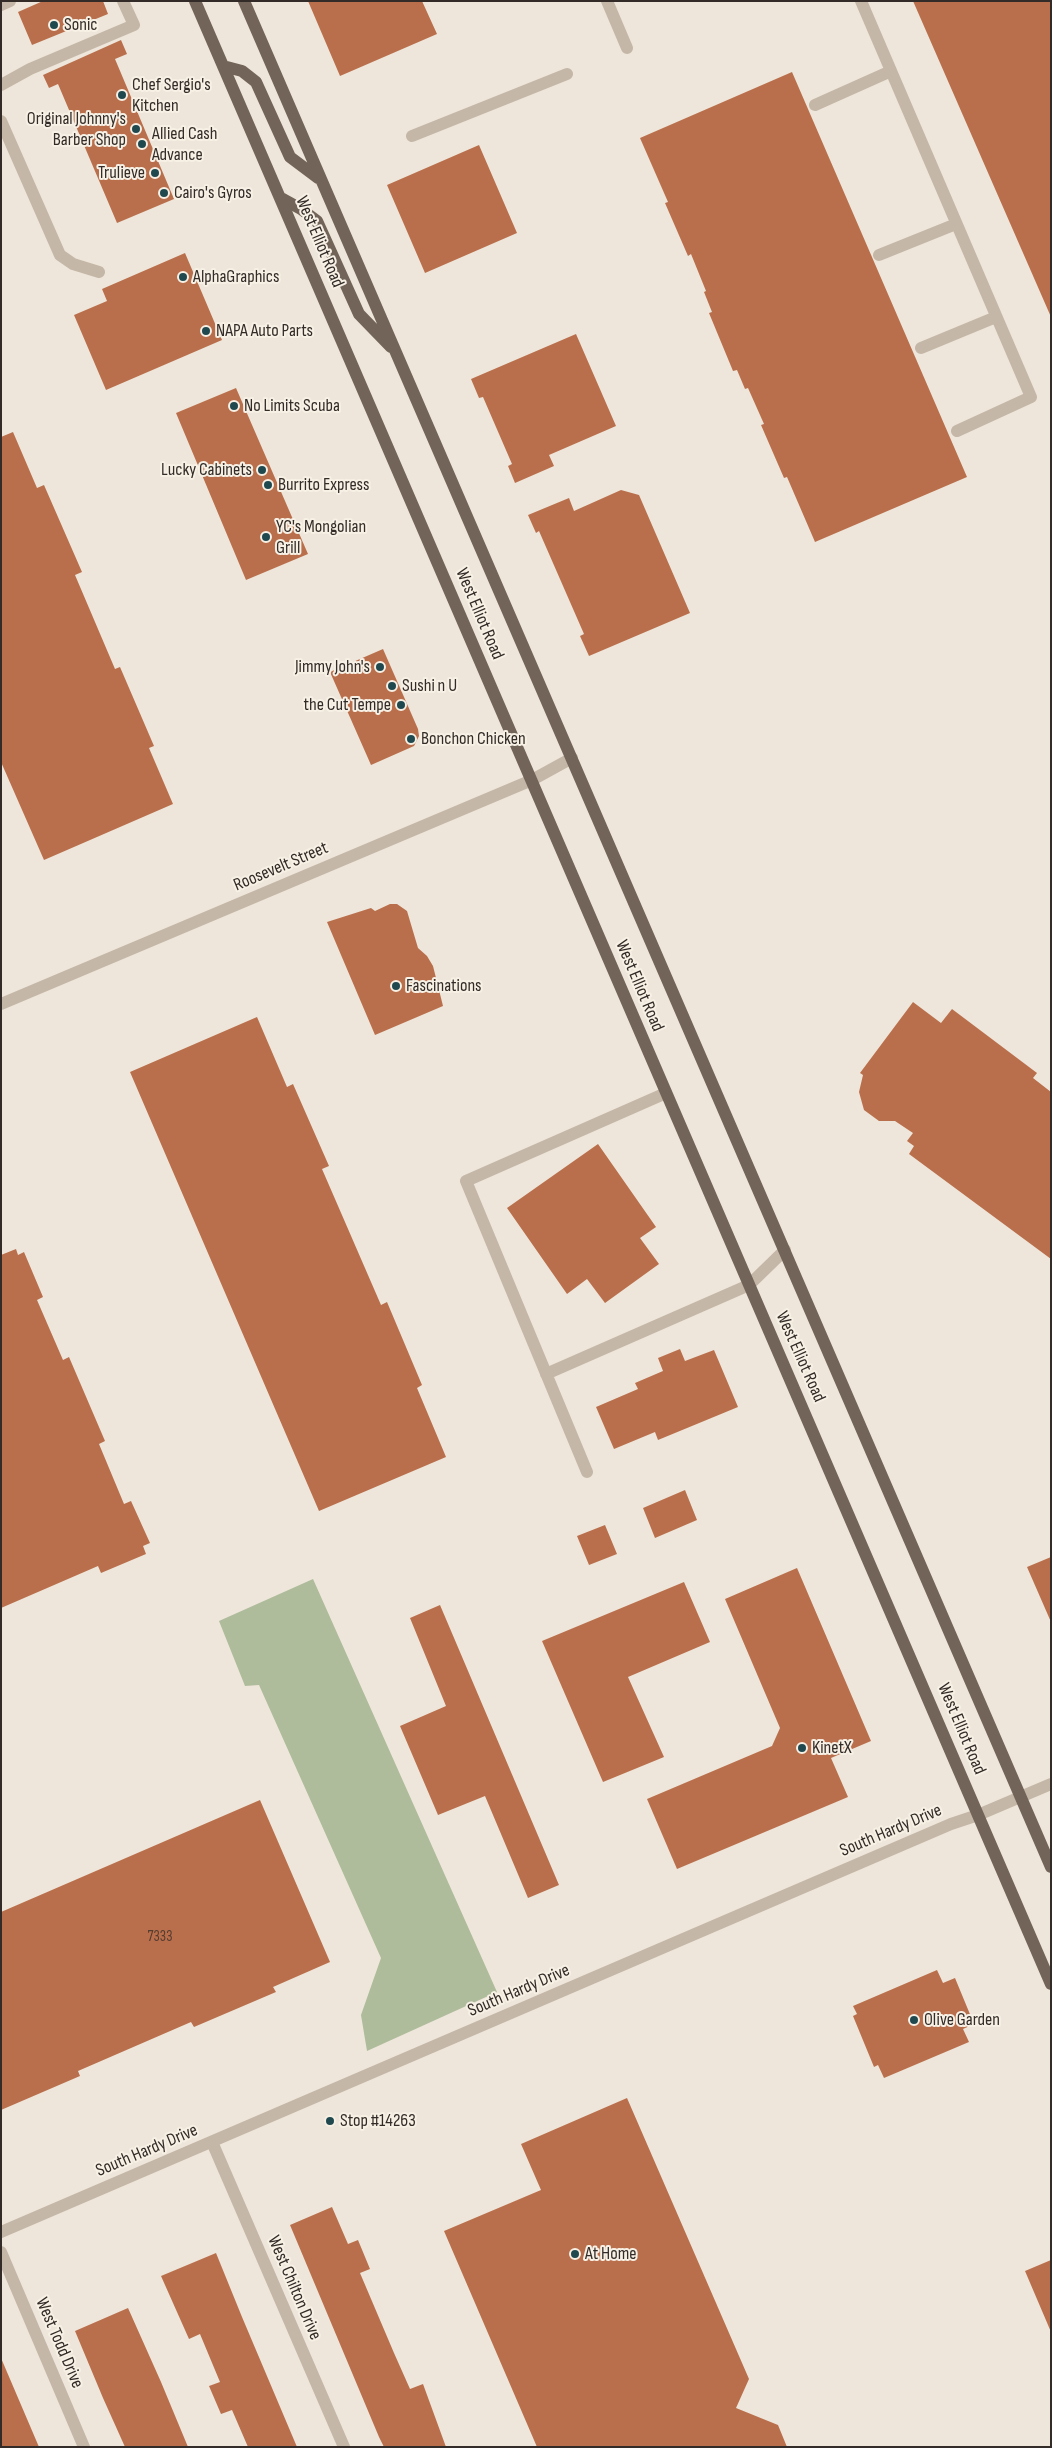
<!DOCTYPE html>
<html>
<head>
<meta charset="utf-8">
<style>
  body { margin:0 }
  #map { position:relative; width:1052px; height:2448px; overflow:hidden; background:#eee6da; font-family:"Sofia Sans Condensed",sans-serif }
  canvas { display:block }
  .frame { position:absolute; inset:0; border:2px solid #322b27; pointer-events:none }
</style>
</head>
<body>
<div id="map">
<canvas width="1052" height="2448"></canvas>
<div class="frame"></div>
</div>
<script>
const ctx = document.querySelector('canvas').getContext('2d');
ctx.lineJoin = 'round';
function paint(path, color) {
  ctx.fillStyle = color;
  ctx.fill(path, 'evenodd');
}
function stroke(path, color, width, dash) {
  ctx.strokeStyle = color;
  ctx.lineWidth = width;
  ctx.lineCap = dash ? 'butt' : 'round';
  ctx.setLineDash(dash || []);
  ctx.stroke(path);
}
function label(font, color, halo, rows, align = 'center') {
  ctx.font = font + ' "Sofia Sans Condensed",sans-serif';
  ctx.lineWidth = 4;
  ctx.setLineDash([]);
  ctx.textBaseline = 'middle';
  ctx.strokeStyle = halo;
  ctx.fillStyle = color;
  for (const [text, x, y, turn = 0] of rows) {
    ctx.save();
    ctx.translate(x, y);
    ctx.rotate((+turn || 0) * Math.PI / 180);
    ctx.textAlign = isNaN(turn) ? turn : align;
    if (halo) ctx.strokeText(text, 0, 0);
    ctx.fillText(text, 0, 0);
    ctx.restore();
  }
}
paint(new Path2D(`
  M313 1579 497 1992 367 2051 361 2015 381 1958 259 1685 245 1686 219 1621Z`), '#aebc9b');
paint(new Path2D(`
  M43 1H103L108 14 32 45 18 12Z
  M308 1H422L437 34 340 76Z
  M913 1H1051V317Z
  M121 40 127 54 115 59 174 199 117 223 58 84 49 88 43 75Z
  M792 72 967 477 815 542 787 477 784 478 761 425 764 424 748 388 745 389 737 370 733 371 709 313 712 312 704 292 706 291 691 254 688 256 665 203 668 202 640 138Z
  M479 145 517 233 425 273 387 185Z
  M185 253 222 340 106 390 74 315 107 301 102 289Z
  M576 334 616 426 549 455 554 466 515 483 508 466 512 464 483 397 479 398 471 379Z
  M236 388 308 554 246 580 176 413Z
  M13 432 37 488 44 485 82 572 75 575 115 669 120 667 154 746 149 748 173 804 44 860 1 762V437Z
  M621 490 639 495 690 613 589 656 580 636 584 634 539 531 536 533 528 515 569 498 574 511Z
  M383 649 418 729 419 736 414 746 371 765 330 672Z
  M390 904H397L407 911 418 948 427 956 433 966 443 1006 375 1035 327 922 371 908 375 911Z
  M913 1002 941 1023 952 1009 1037 1073 1033 1078 1051 1092V1259L909 1154 914 1146 907 1141 913 1133 895 1121H879L864 1110 859 1092 863 1075 860 1073Z
  M257 1017 287 1087 293 1084 329 1166 322 1169 381 1305 387 1302 422 1385 417 1388 446 1457 319 1511 130 1072Z
  M598 1144 656 1227 640 1238 659 1264 605 1303 587 1279 567 1294 507 1208Z
  M16 1249 18 1255 24 1252 43 1297 37 1300 63 1360 69 1357 105 1441 99 1444 124 1504 131 1501 150 1543 143 1546 146 1554 101 1573 98 1566 1 1608V1255Z
  M680 1349 685 1361 714 1350 738 1407 658 1440 655 1432 614 1449 596 1407 638 1389 635 1383 663 1371 658 1358Z
  M685 1490 697 1520 655 1538 643 1508Z
  M605 1525 617 1554 589 1565 577 1536Z
  M1051 1557V1622L1027 1567Z
  M797 1568 871 1741 831 1758 848 1797 677 1869 647 1799 772 1746 780 1728 725 1599Z
  M684 1582 710 1642 628 1677 664 1757 603 1782 542 1641Z
  M440 1605 559 1885 528 1898 485 1796 438 1815 400 1726 446 1706 410 1618Z
  M260 1800 330 1962 273 1987 276 1992 194 2027 191 2022 78 2071 80 2076 1 2110V1912Z
  M937 1970 943 1983 955 1978 974 2024 963 2029 969 2042 884 2078 878 2065 874 2067 853 2016 857 2014 853 2006Z
  M627 2098 749 2379 736 2408 778 2425 787 2447H537L444 2231 541 2190 521 2144Z
  M332 2207 348 2244 358 2240 370 2269 360 2273 394 2353 410 2389 423 2384 446 2447H384L379 2437 290 2225Z
  M216 2253 242 2317 297 2447H248L232 2410 221 2414 209 2386 220 2382 200 2334 189 2339 161 2276Z
  M1051 2260V2332L1025 2271Z
  M128 2308 161 2382 188 2447H125L103 2398 75 2331Z
  M1 2358 39 2447H1Z`), '#ba6f4c');
stroke(new Path2D(`
  M607 1 627 48
  M861 1 1031 397 957 431
  M1 5 10 1
  M1 85 30 69 134 25 123 1
  M815 105 891 71
  M1 121 60 255 73 264 99 272
  M412 136 567 74
  M879 255 956 224
  M921 348 996 317
  M1 1004 532 780 572 758
  M546 1374 749 1285 785 1250
  M587 1472 466 1181 666 1093
  M212 2142 344 2447
  M1 2232 951 1824 978 1815 1051 1784
  M1 2252 84 2447`), '#c5b7a7', 12);
stroke(new Path2D(`
  M195 1 1051 1984
  M244 1 1051 1867
  M223 66 242 71 256 82 290 157 318 178
  M281 198 301 209 317 221 359 314 391 347`), '#736459', 12);
for (const [x, y, r, color] of [
  [54,25,5,"#20494f"],
  [122,95,5,"#20494f"],
  [136,129,5,"#20494f"],
  [142,144,5,"#20494f"],
  [155,173,5,"#20494f"],
  [164,193,5,"#20494f"],
  [183,277,5,"#20494f"],
  [206,331,5,"#20494f"],
  [234,406,5,"#20494f"],
  [262,470,5,"#20494f"],
  [268,485,5,"#20494f"],
  [266,537,5,"#20494f"],
  [380,667,5,"#20494f"],
  [392,686,5,"#20494f"],
  [401,705,5,"#20494f"],
  [411,739,5,"#20494f"],
  [396,986,5,"#20494f"],
  [802,1748,5,"#20494f"],
  [914,2020,5,"#20494f"],
  [330,2121,5,"#20494f"],
  [575,2254,5,"#20494f"]
]) {
  const dot = new Path2D();
  dot.arc(x, y, r, 0, 2 * Math.PI);
  ctx.fillStyle = color;
  ctx.fill(dot);
  stroke(dot, '#f7f0e5', 2);
}
label('15px', '#543c30', null, [
  ["7333",160,1937]
]);
label('18px', '#322b27', '#f7f0e5', [
  ["Sonic",64,25],
  ["Chef Sergio's",132,85],
  ["Kitchen",132,106],
  ["Original Johnny's",126,119,"right"],
  ["Barber Shop",126,140,"right"],
  ["Allied Cash",152,134],
  ["Advance",152,155],
  ["Trulieve",145,173,"right"],
  ["Cairo's Gyros",174,193],
  ["AlphaGraphics",193,277],
  ["NAPA Auto Parts",216,331],
  ["No Limits Scuba",244,406],
  ["Lucky Cabinets",252,470,"right"],
  ["Burrito Express",278,485],
  ["YC's Mongolian",276,527],
  ["Grill",276,548],
  ["Jimmy John's",370,667,"right"],
  ["Sushi n U",402,686],
  ["the Cut Tempe",391,705,"right"],
  ["Bonchon Chicken",421,739],
  ["Fascinations",406,986],
  ["KinetX",812,1748],
  ["Olive Garden",924,2020],
  ["Stop #14263",340,2121],
  ["At Home",585,2254]
], 'left');
label('18px', '#322b27', '#f7f0e5', [
  ["West Elliot Road",319,242,67],
  ["West Elliot Road",479,614,67],
  ["Roosevelt Street",281,867,-23],
  ["West Elliot Road",639,986,67],
  ["West Elliot Road",800,1357,66],
  ["West Elliot Road",961,1729,67],
  ["South Hardy Drive",891,1831,-23],
  ["South Hardy Drive",519,1991,-23],
  ["South Hardy Drive",147,2151,-23],
  ["West Chilton Drive",294,2288,67],
  ["West Todd Drive",59,2343,67]
]);
</script>
</body>
</html>
